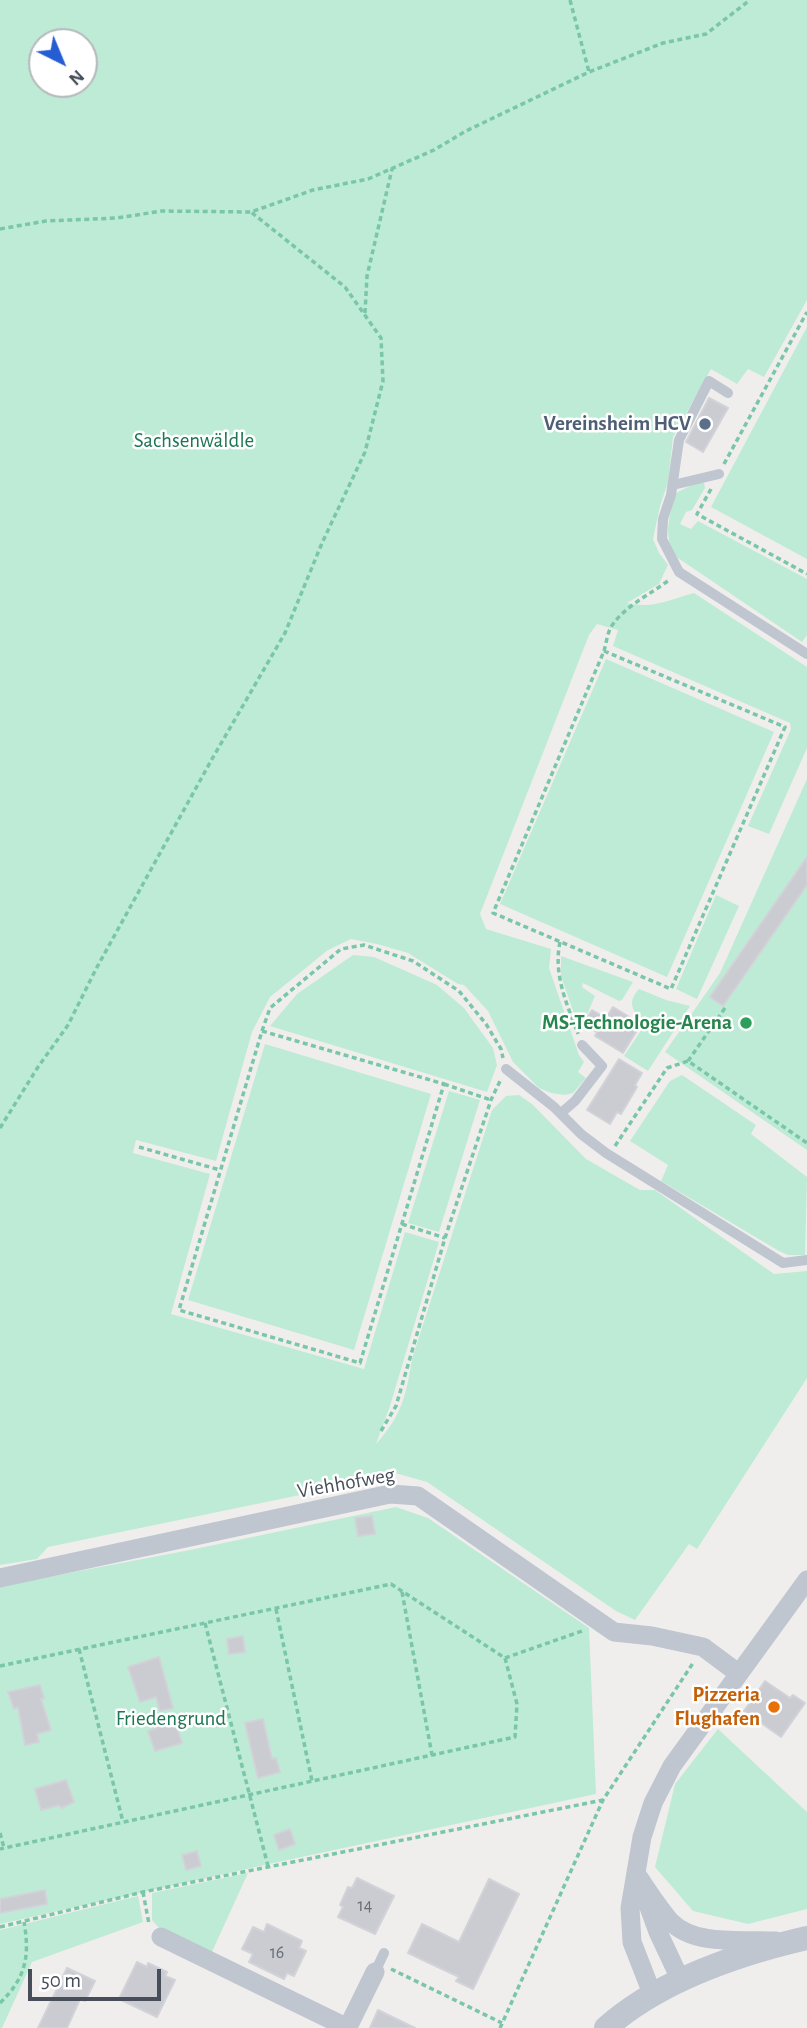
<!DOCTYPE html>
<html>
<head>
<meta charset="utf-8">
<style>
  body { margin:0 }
  #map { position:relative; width:807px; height:2028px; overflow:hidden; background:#f0eeed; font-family:"Alegreya Sans",sans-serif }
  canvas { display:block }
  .north { position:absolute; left:28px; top:28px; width:70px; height:70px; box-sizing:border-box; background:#fff; border:2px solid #b5b8bd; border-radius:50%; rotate:137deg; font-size:19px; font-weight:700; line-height:28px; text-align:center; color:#474e59 }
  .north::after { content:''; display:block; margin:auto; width:24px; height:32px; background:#255dd2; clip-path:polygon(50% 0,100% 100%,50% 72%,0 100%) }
  .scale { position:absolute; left:28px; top:1969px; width:133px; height:32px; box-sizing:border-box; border:4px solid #474e59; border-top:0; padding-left:9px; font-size:21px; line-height:24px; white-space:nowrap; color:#474e59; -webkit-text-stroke:5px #fff; paint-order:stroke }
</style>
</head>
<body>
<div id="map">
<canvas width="807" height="2028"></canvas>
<div class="north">N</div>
<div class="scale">50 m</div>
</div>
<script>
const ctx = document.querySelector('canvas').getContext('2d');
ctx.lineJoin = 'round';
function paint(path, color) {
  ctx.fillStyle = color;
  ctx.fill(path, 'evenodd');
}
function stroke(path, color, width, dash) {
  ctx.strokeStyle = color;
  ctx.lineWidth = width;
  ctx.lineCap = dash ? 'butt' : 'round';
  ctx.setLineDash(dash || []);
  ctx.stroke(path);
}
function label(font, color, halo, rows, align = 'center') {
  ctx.font = font + ' "Alegreya Sans",sans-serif';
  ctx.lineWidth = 5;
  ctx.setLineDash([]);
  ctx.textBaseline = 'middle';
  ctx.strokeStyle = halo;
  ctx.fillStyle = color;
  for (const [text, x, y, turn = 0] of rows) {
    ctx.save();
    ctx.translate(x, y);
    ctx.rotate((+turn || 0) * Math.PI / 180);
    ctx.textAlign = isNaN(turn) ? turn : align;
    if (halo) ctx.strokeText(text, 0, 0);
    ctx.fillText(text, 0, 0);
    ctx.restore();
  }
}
paint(new Path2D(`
  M0 0H807V300L764 377 748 369 737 384 711 369 673 437 668 482 660 506 653 539 659 553 668 565 659 584 627 603C655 609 667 600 694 593L807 667V748L769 834 748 826 791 729 790 723 613 646 618 630 597 624 589 635 480 914 486 929 551 949 549 968 579 1055 584 1062 578 1072 586 1078 573 1093 565 1095 551 1093 539 1088 513 1062 488 1011 464 985 458 984 408 953 377 944 351 939 328 950 270 997 252 1032 216 1161 136 1140 133 1153 210 1174 171 1314 364 1369 405 1232 439 1242 390 1406 376 1444C402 1415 406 1396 412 1359L492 1110 506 1096 519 1095 532 1104 586 1159 640 1190H655L774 1274 807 1271V1378L697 1549 689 1544 635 1620 616 1611 427 1482 395 1473 368 1481 48 1547 37 1559 0 1565ZM42 42H84V84H42Z
  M807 327V559L711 507Z
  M696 483H704L705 488 692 510 686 512 680 524 691 529 698 521 807 579V635L802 642 675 556C663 534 669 517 676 493Z
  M606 659 774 732 667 977 500 904Z
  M807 779V1150L665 1052 720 973Z
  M716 895 739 906 697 999 676 989Z
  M353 955 374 957 437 985 464 1008 493 1048 497 1065 487 1092 270 1026 297 994Z
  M561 956 633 982 622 1000 619 1001 583 983 582 987 595 996 580 1031 561 976Z
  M639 989 666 1000 690 1006 648 1071 624 1056 646 1023C633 1013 626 1003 639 989Z
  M265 1044 431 1094 354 1350 188 1300Z
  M682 1075 756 1125 751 1134 807 1177 805 1255H788L779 1251 661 1181 668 1165 630 1141 670 1081Z
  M449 1091 480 1100 439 1232 408 1223Z
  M396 1507 428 1518 589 1628 596 1794 269 1864 0 1924V1586L190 1550Z
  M718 1729 807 1812V1909L748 1924 693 1911 655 1867 675 1784Z
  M248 1873 211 1954 166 1936 152 1920V1893Z
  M138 1896 143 1922 32 1962 2 2028H0V1930Z`), '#beebd5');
const building = new Path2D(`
  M709 398 728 408 703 452 686 442Z
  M807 857V885L723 1006 710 997Z
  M613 1007 641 1024 623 1053 595 1036 597 1032 583 1024 592 1010 606 1018Z
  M619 1059 642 1073 635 1085 637 1087 621 1114 617 1112 610 1124 587 1110Z
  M372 1516 375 1534 358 1536 355 1518Z
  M243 1636 245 1652 229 1654 227 1639Z
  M159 1657 173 1708 160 1711 156 1697 140 1702 128 1667Z
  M765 1681 790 1698 793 1695 805 1703 781 1737 744 1711Z
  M40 1685 44 1698 41 1699 51 1730 37 1734 39 1742 25 1745 18 1707 14 1709 8 1692Z
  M263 1719 272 1759 276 1758 280 1772 258 1778 245 1723Z
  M175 1722 182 1743 155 1751 148 1731Z
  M66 1780 74 1802 61 1808 59 1805 41 1810 35 1789Z
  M290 1829 295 1844 279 1850 274 1835Z
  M197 1851 201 1866 186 1870 182 1855Z
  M357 1878 394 1896 375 1934 338 1917 343 1907 340 1905 348 1887 352 1888Z
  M489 1879 519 1894 473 1989 456 1981 459 1977 408 1953 422 1924 459 1942Z
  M45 1890 47 1904 0 1913V1899Z
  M267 1924 302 1941 299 1948 306 1951 294 1976 287 1973 284 1979 249 1962 253 1954 242 1949 253 1927 264 1932Z
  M137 1962 147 1967 148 1963 167 1972 165 1976 175 1980 157 2017 119 1999Z
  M67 1968 95 1981 85 2001 80 1999 67 2028H38Z
  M378 2010 415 2028H370Z`);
paint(building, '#caccd2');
stroke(building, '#d2d3d8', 2);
stroke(new Path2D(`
  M570 0 589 72
  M0 229 46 221 117 218 162 211 251 212 313 190 368 179 434 150 466 131 589 72 663 43 706 34 750 0
  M365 313 367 276 392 169
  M724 464 807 312
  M711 489 697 514 807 574
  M604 651 785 727 671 989 493 913Z
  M604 651C606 644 607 636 610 629 621 608 651 594 669 580
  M560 942C553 975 567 1004 578 1034
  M262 1031 444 1084 360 1363 179 1310Z
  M262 1031 270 1008 341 949 364 945 413 961 459 991 486 1024 501 1049 503 1058
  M688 1061 725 1008
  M444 1084 491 1100
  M0 1128 38 1067 68 1025 96 969 212 759 285 633 322 543 365 452 383 381 381 338 345 287 251 212
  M615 1146 667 1068 688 1061 807 1143
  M139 1147 220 1170
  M402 1224 445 1238
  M381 1431 396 1406 445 1238 491 1100 500 1081
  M402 1592 432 1755
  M276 1609 312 1781
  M205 1623 268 1866
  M79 1649 123 1822
  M505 1658 582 1631
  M0 1666 391 1584 505 1658 517 1704 515 1737 0 1849
  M0 1833 4 1848
  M143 1892 149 1924
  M0 1927 143 1892 603 1800
  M391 1969 502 2023
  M0 2003C26 1978 30 1956 24 1922
  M500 2028 603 1800 693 1663`), '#79c6a9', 3.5, [5, 3.5]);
stroke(new Path2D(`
  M728 393 709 381 679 440 671 495 663 519 662 539 679 572 807 654
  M673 485 719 474
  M506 1069 554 1107 581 1134 606 1153 783 1263 807 1260
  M561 1113 575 1101 602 1066 582 1045
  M375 1972 384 1953`), '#bfc6cf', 10);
stroke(new Path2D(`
  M0 1578 390 1494 418 1496 614 1632 652 1636 703 1647 738 1673
  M637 1875C648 1891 658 1907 670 1921 695 1947 743 1939 776 1941
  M646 1899 658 1932 681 1981
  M161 1937 348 2028
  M653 1996 632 1942 630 1908 642 1837 653 1803 672 1766 807 1580
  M348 2027 375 1972`), '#bfc6cf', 19);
stroke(new Path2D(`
  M606 2028C660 1980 738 1954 807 1938`), '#bfc6cf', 24);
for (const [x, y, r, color] of [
  [705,424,7,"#5c6f8a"],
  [746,1023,7,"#2e9e5b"],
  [774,1707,7,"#e8710a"]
]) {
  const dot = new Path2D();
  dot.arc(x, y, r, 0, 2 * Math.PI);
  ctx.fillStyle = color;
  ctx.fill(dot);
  stroke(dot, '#fff', 2.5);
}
label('18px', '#686e77', null, [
  ["14",365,1906],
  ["16",277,1953]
]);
label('bold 21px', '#4e5e75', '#fff', [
  ["Vereinsheim HCV",691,424]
], 'right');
label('21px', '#1d7553', '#fff', [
  ["Sachsenwäldle",194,441],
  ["Friedengrund",171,1719]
]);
label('bold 21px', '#27864d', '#fff', [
  ["MS-Technologie-Arena",732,1023]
], 'right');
label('21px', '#474e59', '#fff', [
  ["Viehhofweg",346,1483,-10]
]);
label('bold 21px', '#c56008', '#fff', [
  ["Pizzeria",760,1695],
  ["Flughafen",760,1719]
], 'right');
</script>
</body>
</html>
